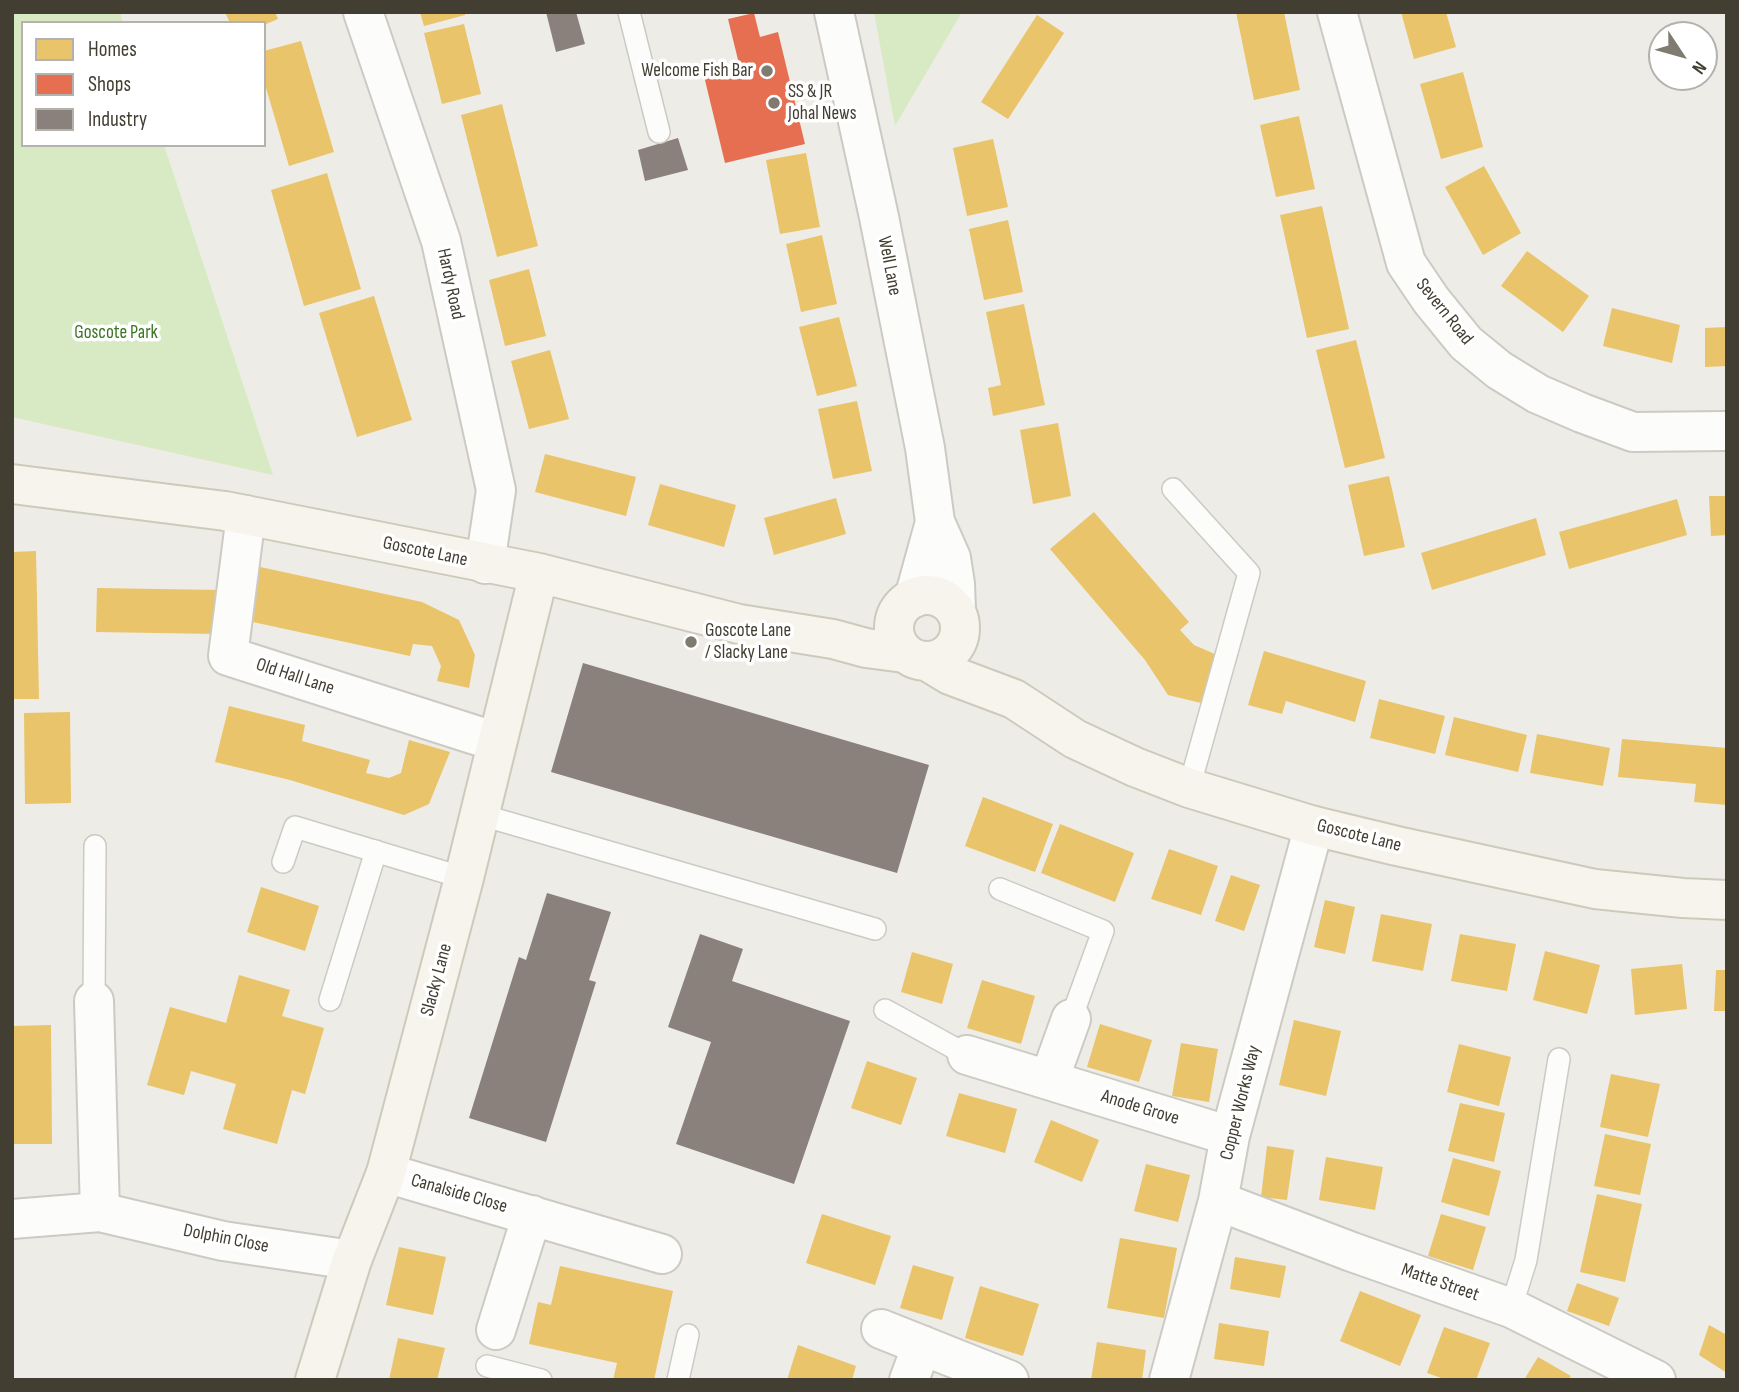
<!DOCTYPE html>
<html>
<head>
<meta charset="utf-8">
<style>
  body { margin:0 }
  #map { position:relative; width:1739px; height:1392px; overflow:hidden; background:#eeece6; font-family:"Sofia Sans Condensed",sans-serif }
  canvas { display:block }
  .frame { position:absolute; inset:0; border:14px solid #433e32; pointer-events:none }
  .legend { position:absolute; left:21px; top:21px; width:245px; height:126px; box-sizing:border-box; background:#fff; border:2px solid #b4b2ad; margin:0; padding:9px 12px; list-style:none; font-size:21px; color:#433e32 }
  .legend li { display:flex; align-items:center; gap:14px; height:35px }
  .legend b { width:35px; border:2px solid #b4b2ad }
  .north { position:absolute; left:1648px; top:21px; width:70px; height:70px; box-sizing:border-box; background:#fff; border:2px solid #b4b2ad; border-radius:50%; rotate:126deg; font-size:19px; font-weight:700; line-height:28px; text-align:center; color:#433e32 }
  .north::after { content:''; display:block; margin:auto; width:24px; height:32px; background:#7f7b71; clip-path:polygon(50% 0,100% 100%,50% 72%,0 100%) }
</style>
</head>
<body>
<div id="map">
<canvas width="1739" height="1392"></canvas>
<div class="frame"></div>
<ul class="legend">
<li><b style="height:19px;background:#e9c46a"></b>Homes</li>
<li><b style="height:19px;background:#e76f51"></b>Shops</li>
<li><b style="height:19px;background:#8a817c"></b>Industry</li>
</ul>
<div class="north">N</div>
</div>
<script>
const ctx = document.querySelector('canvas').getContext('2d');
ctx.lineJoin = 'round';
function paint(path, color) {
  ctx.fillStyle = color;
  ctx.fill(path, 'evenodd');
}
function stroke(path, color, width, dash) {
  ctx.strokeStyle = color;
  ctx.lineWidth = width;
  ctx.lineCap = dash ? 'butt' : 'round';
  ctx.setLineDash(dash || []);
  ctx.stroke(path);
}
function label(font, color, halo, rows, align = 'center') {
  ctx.font = font + ' "Sofia Sans Condensed",sans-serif';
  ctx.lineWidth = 7;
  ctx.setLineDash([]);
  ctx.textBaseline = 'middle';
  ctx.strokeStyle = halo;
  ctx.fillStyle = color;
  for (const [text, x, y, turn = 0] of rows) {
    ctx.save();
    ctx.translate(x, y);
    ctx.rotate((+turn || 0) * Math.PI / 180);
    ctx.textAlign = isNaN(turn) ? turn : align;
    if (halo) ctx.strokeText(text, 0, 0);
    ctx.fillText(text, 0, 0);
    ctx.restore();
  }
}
paint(new Path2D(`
  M12 12H120L123 23H23V145H164L273 475 12 417Z
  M874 12H962L895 126Z`), '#d7eac4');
paint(new Path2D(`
  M225 12H275L278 19 264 25V23H230Z
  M420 12H465V15L424 26Z
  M1236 12H1284L1300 90 1254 100Z
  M1401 12H1446L1456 47 1414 59Z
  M1037 15 1064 33 1008 119 981 102Z
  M464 24 481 94 442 104 424 33Z
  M301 41 334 152 289 166 264 81V51Z
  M1463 72 1483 147 1441 159 1420 84Z
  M502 104 538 246 497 257 461 115Z
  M1299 116 1315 189 1276 197 1260 125Z
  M993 139 1008 207 967 216 953 148Z
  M806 153 820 227 780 234 766 160Z
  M1484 166 1521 233 1483 255 1445 187Z
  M327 173 361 289 304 306 271 190Z
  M1322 206 1349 329 1307 338 1280 215Z
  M1008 220 1023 292 984 300 969 229Z
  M822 235 837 304 801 312 786 244Z
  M1527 251 1589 296 1563 332 1501 286Z
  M529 269 546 336 505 346 489 280Z
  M374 296 412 420 357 437 319 313Z
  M1024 304 1045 405 993 416 988 388 1001 385 986 312Z
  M1612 308 1680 325 1672 363 1603 346Z
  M839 317 857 386 817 396 799 327Z
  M1727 327V366L1705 367V328Z
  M1356 340 1385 458 1345 468 1316 350Z
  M550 350 569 419 529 429 511 361Z
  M857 401 872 471 833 479 818 409Z
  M1058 423 1071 496 1033 504 1020 430Z
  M545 454 636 477 626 516 535 492Z
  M1389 476 1405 547 1364 556 1348 485Z
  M660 484 736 505 724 547 648 525Z
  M1709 496H1727V535L1711 536Z
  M836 498 846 534 774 555 764 518Z
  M1677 499 1687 535 1569 569 1559 532Z
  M1094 512 1189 622 1180 630 1194 645 1217 655 1201 703 1168 695 1145 660 1050 549Z
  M1536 518 1546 555 1432 590 1421 553Z
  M36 551 39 699H12V552Z
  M251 565 422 602 459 620 475 655 469 688 437 681 441 666 432 646 413 644 410 656 239 619Z
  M97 588 220 590 219 634 96 632Z
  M1264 651 1366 681 1355 722 1286 701 1282 714 1248 705Z
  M1379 699 1445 716 1435 754 1370 738Z
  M229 706 305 725 302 741 370 760 366 773 389 778 401 773 409 740 450 752 429 804 404 815 290 780 215 762Z
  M70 712 71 803 25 804 24 713Z
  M1454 717 1527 735 1518 772 1445 755Z
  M1537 734 1610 748 1603 786 1530 773Z
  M1622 739 1727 748V805L1694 802 1696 784 1618 777Z
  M983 797 1053 824 1035 872 965 846Z
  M1060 824 1134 853 1115 902 1041 873Z
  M1169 849 1218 866 1201 915 1151 899Z
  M1231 875 1260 885 1244 931 1215 921Z
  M261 887 319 906 305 951 247 932Z
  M1325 900 1355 907 1345 954 1314 947Z
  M1381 914 1432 924 1423 971 1372 961Z
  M1460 934 1516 944 1507 991 1451 981Z
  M1545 951 1600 965 1587 1014 1533 1000Z
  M912 952 953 964 942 1004 901 992Z
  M1682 964 1687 1009 1635 1015 1631 969Z
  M1716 970H1727V1011H1714Z
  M239 975 290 990 282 1016 324 1028 305 1094 292 1090 277 1144 223 1129 236 1084 191 1071 184 1095 147 1085 170 1007 226 1023Z
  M982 980 1035 996 1021 1044 967 1028Z
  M1294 1020 1341 1031 1326 1096 1279 1085Z
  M1100 1024 1152 1040 1139 1082 1087 1067Z
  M51 1025 52 1144H12V1026Z
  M1181 1043 1218 1049 1209 1102 1172 1096Z
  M1459 1044 1511 1057 1499 1106 1447 1092Z
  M867 1061 917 1078 901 1125 851 1108Z
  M1611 1074 1660 1084 1648 1137 1600 1127Z
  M959 1093 1017 1109 1005 1153 946 1136Z
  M1460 1103 1505 1113 1494 1162 1448 1151Z
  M1051 1120 1099 1140 1082 1182 1034 1162Z
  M1605 1134 1651 1144 1640 1195 1594 1186Z
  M1267 1146 1294 1150 1287 1200 1261 1197Z
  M1326 1157 1383 1167 1375 1210 1319 1200Z
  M1453 1158 1501 1171 1489 1216 1441 1202Z
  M1146 1164 1190 1175 1178 1222 1134 1211Z
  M1597 1194 1642 1204 1625 1282 1580 1272Z
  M822 1214 891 1236 875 1285 806 1263Z
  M1441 1214 1486 1227 1473 1270 1428 1256Z
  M1120 1238 1177 1248 1164 1318 1107 1308Z
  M399 1247 446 1257 433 1315 386 1305Z
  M1235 1257 1286 1266 1280 1298 1230 1289Z
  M913 1265 954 1277 942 1320 900 1308Z
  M560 1266 673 1291 654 1380H613L617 1363 529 1344 538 1302 551 1305Z
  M1577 1283 1619 1298 1609 1326 1567 1311Z
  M980 1286 1039 1304 1023 1356 965 1338Z
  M1360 1291 1421 1315 1400 1366 1340 1341Z
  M1219 1323 1269 1331 1264 1366 1214 1359Z
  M1709 1325 1727 1335V1373L1699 1355Z
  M1444 1327 1490 1343 1476 1380H1447L1427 1373Z
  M398 1338 445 1348 437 1380H389Z
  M1097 1342 1146 1350 1142 1380H1091Z
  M798 1345 856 1366 852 1380H787Z
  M1538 1357 1571 1376 1568 1380H1524Z`), '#e9c46a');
paint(new Path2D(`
  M754 13 760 37 778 32 805 144 725 163 704 76 740 68 728 19Z`), '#e76f51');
paint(new Path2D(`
  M546 12H576L585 44 556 52Z
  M678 138 688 170 645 181 638 150Z
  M583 663 929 765 897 873 551 772Z
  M547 893 611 912 589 980 596 982 546 1142 469 1118 519 957 526 960Z
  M700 934 743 949 732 981 850 1021 794 1184 676 1144 711 1042 668 1027Z`), '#8a817c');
const lane = new Path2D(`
  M629 12 659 132
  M1173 489 1249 573 1189 788
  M478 814 875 929
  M283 862 295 827 464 878
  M1000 889 1103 931 1071 1019
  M330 1000 376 851
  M94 1001 95 846
  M885 1010 967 1055
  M1511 1308 1526 1260 1559 1059
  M487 1366 541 1380
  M678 1380 688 1335`);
const street = new Path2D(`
  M363 12 441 241 496 490 485 564
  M834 12 879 217 925 448 935 522 951 558 955 584 956 611
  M1337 12 1406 263 1431 300 1466 343 1499 370 1538 394 1582 413 1633 432 1727 431
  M246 515 228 656 497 742
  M914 598 935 522
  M94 1001 100 1212
  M967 1055 1230 1136
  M1049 1080 1071 1019
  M386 1173 662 1254
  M1218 1201 1352 1252 1511 1308 1656 1380
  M12 1219 100 1212 223 1241 352 1260
  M881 1329 1009 1380
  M496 1330 532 1215
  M909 1380 922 1345
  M1169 1380 1218 1201 1230 1136 1314 826`);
const secondary = new Path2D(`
  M12 484 225 511 539 573 739 624 833 639 866 648 904 653
  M894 628a33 33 0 1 1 66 0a33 33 0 1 1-66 0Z
  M927 661 950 675 1014 699 1075 739 1135 767 1189 788 1314 826 1397 846 1595 889 1683 898 1727 900
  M315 1380 352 1260 386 1173 464 878 539 573`);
stroke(lane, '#cccac3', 24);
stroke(street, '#cccac3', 42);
stroke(secondary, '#cdcabc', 42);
stroke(lane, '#fcfcfb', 21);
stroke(street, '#fcfcfb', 38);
stroke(secondary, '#f6f4ec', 38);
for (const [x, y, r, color] of [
  [767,71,7,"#7f7b71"],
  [774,103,7,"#7f7b71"],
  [691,642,7,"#7f7b71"]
]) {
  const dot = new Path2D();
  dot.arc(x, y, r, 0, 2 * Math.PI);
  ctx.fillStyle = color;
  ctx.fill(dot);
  stroke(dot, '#fff', 2.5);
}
label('19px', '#433e32', '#fff', [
  ["Welcome Fish Bar",753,71,"right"],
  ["SS & JR",788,92],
  ["Johal News",788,114],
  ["Goscote Lane",705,631],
  ["/ Slacky Lane",705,653]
], 'left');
label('19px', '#433e32', '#fff', [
  ["Well Lane",889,266,79],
  ["Hardy Road",450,284,78],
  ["Severn Road",1444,312,51],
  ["Goscote Lane",425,552,12],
  ["Old Hall Lane",295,677,18],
  ["Goscote Lane",1359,836,14],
  ["Slacky Lane",437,980,-75],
  ["Copper Works Way",1241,1103,-76],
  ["Anode Grove",1140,1108,17],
  ["Canalside Close",459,1194,16],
  ["Dolphin Close",226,1239,11],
  ["Matte Street",1440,1283,19]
]);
label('19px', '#3b7624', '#fff', [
  ["Goscote Park",116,333]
]);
</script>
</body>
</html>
